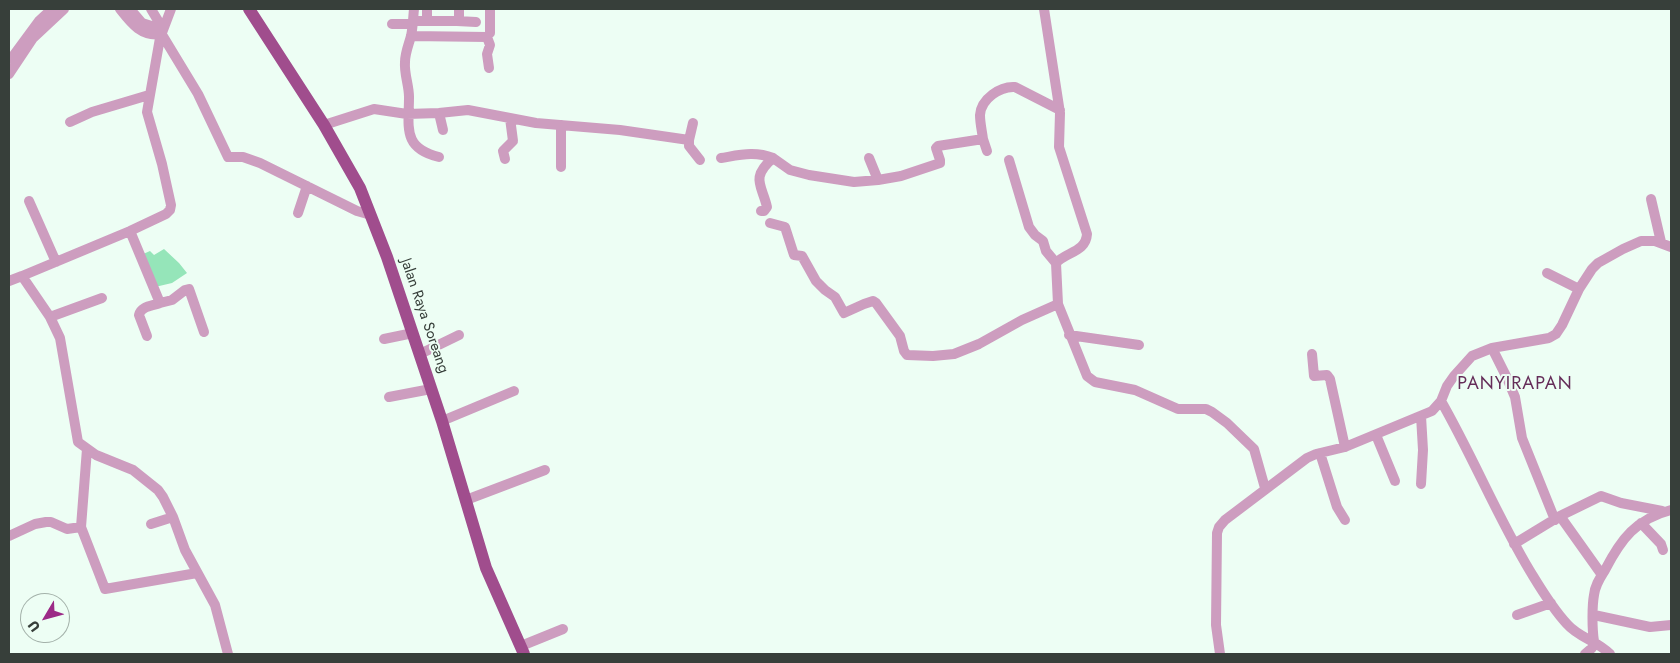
<!DOCTYPE html>
<html>
<head>
<meta charset="utf-8">
<style>
  body { margin:0 }
  #map { position:relative; width:1680px; height:663px; overflow:hidden; background:#edfef4; font-family:Jost,sans-serif }
  canvas { display:block }
  .frame { position:absolute; inset:0; border:10px solid #373f3a; pointer-events:none }
  .north { position:absolute; left:20px; top:593px; width:50px; height:50px; box-sizing:border-box; background:#edfef4; border:1px solid #a4b2aa; border-radius:50%; rotate:233deg; font-size:14px; font-weight:700; line-height:20px; text-align:center; color:#373f3a }
  .north::after { content:''; display:block; margin:auto; width:18px; height:22px; background:#9c2a87; clip-path:polygon(50% 0,100% 100%,50% 72%,0 100%) }
</style>
</head>
<body>
<div id="map">
<canvas width="1680" height="663"></canvas>
<div class="frame"></div>
<div class="north">U</div>
</div>
<script>
const ctx = document.querySelector('canvas').getContext('2d');
ctx.lineJoin = 'round';
function paint(path, color) {
  ctx.fillStyle = color;
  ctx.fill(path, 'evenodd');
}
function stroke(path, color, width, dash) {
  ctx.strokeStyle = color;
  ctx.lineWidth = width;
  ctx.lineCap = dash ? 'butt' : 'round';
  ctx.setLineDash(dash || []);
  ctx.stroke(path);
}
function label(font, color, halo, rows, align = 'center') {
  ctx.font = font + ' Jost,sans-serif';
  ctx.lineWidth = 4;
  ctx.setLineDash([]);
  ctx.textBaseline = 'middle';
  ctx.strokeStyle = halo;
  ctx.fillStyle = color;
  for (const [text, x, y, turn = 0] of rows) {
    ctx.save();
    ctx.translate(x, y);
    ctx.rotate((+turn || 0) * Math.PI / 180);
    ctx.textAlign = isNaN(turn) ? turn : align;
    if (halo) ctx.strokeText(text, 0, 0);
    ctx.fillText(text, 0, 0);
    ctx.restore();
  }
}
paint(new Path2D(`
  M164 249 179 263 187 273 172 283 155 287 141 255 150 251 154 255Z`), '#95e5b9');
stroke(new Path2D(`
  M120 9C131 23 141 37 161 34
  M130 9 142 23 158 28 198 94 228 157H243L260 163 357 211 371 215
  M151 9 163 29
  M171 9 160 38 147 112 162 164 171 205 170 210 166 214 130 231 22 276 50 317 60 338 78 442 96 455 133 470 158 490 163 497 173 517 185 550 215 605 228 654
  M414 9C413 18 413 27 411 36 409 44 405 53 405 62 404 74 409 85 409 97 409 127 402 148 439 157
  M427 9V21
  M490 9V33
  M1044 9 1060 113 1059 147 1087 234C1086 252 1066 252 1056 263L1058 304 1087 376 1095 382 1135 390 1178 409H1206L1212 412 1227 423 1254 449 1265 488
  M413 21H457L459 18V9
  M457 21 476 22
  M392 24H413
  M411 36 487 37 490 45 487 54 489 68
  M11 59 39 21 52 9
  M9 74 33 38 64 9
  M439 113 443 130
  M70 122 92 112 149 95
  M324 125 374 109 407 114 439 113 468 110 536 123 620 130 689 140 693 123
  M561 125V167
  M983 139 987 151
  M689 140V146L700 160
  M721 158C740 155 755 151 773 158
  M869 158 878 180 901 176 940 163V160L936 148 938 146 983 139C982 131 980 123 980 115 981 99 1000 86 1015 87L1060 110
  M505 159 503 151 513 141 510 118
  M1009 160 1029 227 1035 235 1043 241 1046 251 1056 263
  M1651 199 1661 242
  M29 201 56 262
  M761 211H764L767 207C762 185 750 178 773 158L790 170 809 175 854 182 878 180
  M298 213 307 186
  M770 223 785 227 794 255 802 256 816 281 825 290 835 297 844 313 864 304 873 301 876 303 900 336 904 351 907 355 933 356 954 354 979 344 1022 320 1058 304
  M130 231 160 303C152 306 141 306 139 315L147 336
  M1547 273 1579 289
  M9 281 22 276
  M160 303 172 300 185 290 189 289 204 332
  M50 317 102 298
  M1069 335 1139 345
  M384 339 413 333
  M1492 348 1507 378 1515 397 1522 438 1555 520
  M420 354 459 335
  M1312 354 1314 376 1327 375 1330 379 1345 447
  M389 397 431 389
  M1441 401C1473 457 1497 516 1530 571 1541 589 1552 608 1567 624 1579 638 1598 641 1610 654
  M442 421 514 391
  M1376 435 1395 481
  M1320 453 1337 507 1345 520
  M1421 484 1423 450 1421 416
  M466 500 545 470
  M1560 516 1601 496 1621 503 1662 511
  M1641 523 1661 544 1663 550
  M151 524 173 517
  M81 527 105 589 197 573
  M9 536 35 524 46 522H51L67 529 81 527 87 449
  M1514 544 1560 516 1602 575
  M1517 615 1551 603
  M1594 615 1650 627 1671 625
  M521 646 563 629
  M1220 654 1216 625 1217 533 1219 527 1225 520 1307 458 1316 454 1345 447 1432 411 1441 401 1447 386 1454 376 1472 356 1492 348 1549 338 1556 334 1562 325 1579 289 1592 269 1598 263 1623 249 1641 241H1655L1671 247
  M1585 654 1592 648 1594 641C1592 629 1592 606 1594 595 1595 585 1600 578 1605 570 1621 539 1636 519 1671 510`), '#cd9dbf', 10);
stroke(new Path2D(`
  M249 9 324 125 360 188 387 257 442 421 486 568 524 654`), '#a04d8d', 12);
label('15px', '#373f3a', '#edfef4', [
  ["Jalan Raya Soreang",424,316,71]
]);
ctx.letterSpacing = '1px';
label('18px', '#652d59', '#edfef4', [
  ["PANYIRAPAN",1515,385]
]);
ctx.letterSpacing = '0px';
</script>
</body>
</html>
